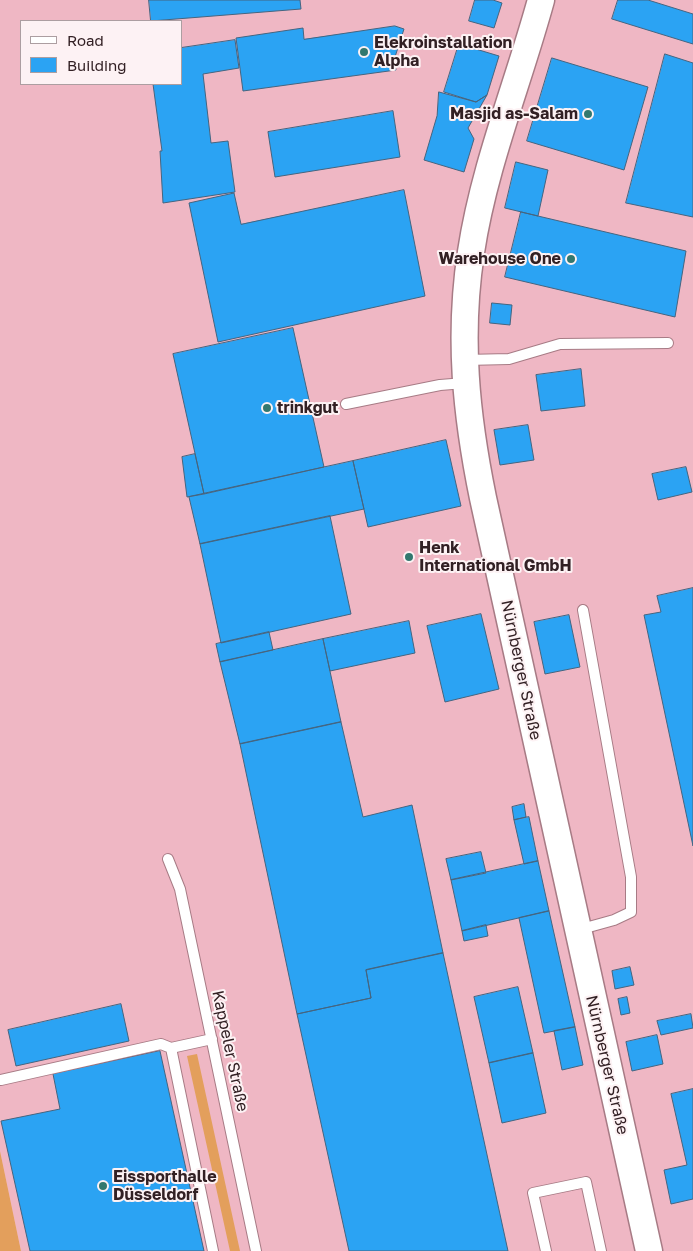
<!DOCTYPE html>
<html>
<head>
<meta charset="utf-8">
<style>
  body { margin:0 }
  #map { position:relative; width:693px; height:1251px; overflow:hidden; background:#f6c5d0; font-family:"Golos Text",sans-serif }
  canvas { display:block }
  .legend { position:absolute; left:20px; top:20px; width:162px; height:65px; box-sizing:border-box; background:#fdf2f4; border:1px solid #ac9ea1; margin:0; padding:6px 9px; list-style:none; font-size:15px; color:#322024 }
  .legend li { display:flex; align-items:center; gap:10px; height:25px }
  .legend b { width:25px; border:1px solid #ac9ea1 }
</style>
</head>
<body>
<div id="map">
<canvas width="693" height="1251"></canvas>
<ul class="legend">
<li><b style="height:6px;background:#fff"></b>Road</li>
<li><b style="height:14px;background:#2ba3f3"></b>Building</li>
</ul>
</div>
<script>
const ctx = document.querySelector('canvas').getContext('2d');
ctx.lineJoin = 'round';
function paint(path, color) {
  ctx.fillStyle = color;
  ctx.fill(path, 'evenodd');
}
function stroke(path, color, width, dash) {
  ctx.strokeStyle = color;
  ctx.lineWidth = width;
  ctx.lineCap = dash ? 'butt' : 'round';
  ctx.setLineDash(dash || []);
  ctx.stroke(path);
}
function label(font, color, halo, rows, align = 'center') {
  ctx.font = font + ' "Golos Text",sans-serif';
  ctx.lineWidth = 4;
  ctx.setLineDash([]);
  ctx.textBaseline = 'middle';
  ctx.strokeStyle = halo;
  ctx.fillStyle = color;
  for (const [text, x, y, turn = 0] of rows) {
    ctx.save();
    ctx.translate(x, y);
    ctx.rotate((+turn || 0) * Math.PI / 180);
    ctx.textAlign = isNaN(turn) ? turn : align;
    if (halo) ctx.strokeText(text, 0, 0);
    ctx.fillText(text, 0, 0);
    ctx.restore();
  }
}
paint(new Path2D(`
  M0 0H534L457 371 641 1251H21L0 1151ZM21 21H181V84H21Z
  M546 0H693V1251H657L517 623 469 371 493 175Z`), '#efb7c4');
paint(new Path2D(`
  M197 1054 240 1251H230L187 1056Z
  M0 1151 21 1251H0Z`), '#e39f5c');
const building = new Path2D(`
  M149 0H300L301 9 151 21Z
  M475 0H493L502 3 494 28 469 21Z
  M618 0H648L693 14V44L612 19Z
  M395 26 404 29 394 60 396 70 243 91 236 38 303 28 304 39Z
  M235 40 239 68 203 74 211 143 228 141 235 192 163 203 160 151H162L153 84H181V48Z
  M459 44 499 56 487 95 476 102 444 92Z
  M665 54 693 63V217L626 203Z
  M552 58 648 87 624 170 527 141Z
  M439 92 476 102 487 95 468 128 474 139 464 172 424 160 437 116Z
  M393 111 400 157 275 177 268 132Z
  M516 162 548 170 538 216 505 208Z
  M404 190 425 296 218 342 189 203 234 193 241 224Z
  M521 212 686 251 675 317 505 277Z
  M492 303 512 305 510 325 490 323Z
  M293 328 324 467 204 494 173 354Z
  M581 369 585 406 541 411 536 375Z
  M528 425 534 460 500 465 494 430Z
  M446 440 461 506 368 527 353 461Z
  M195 454 204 494 187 497 182 457Z
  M353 461 364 509 200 544 189 497Z
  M686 467 692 492 658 500 652 474Z
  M330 516 351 614 221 643 200 544Z
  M693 588V846L644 615 661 612 657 596Z
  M481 614 499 689 445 702 427 626Z
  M569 615 580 667 545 674 534 622Z
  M409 621 415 653 330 671 323 639Z
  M269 632 273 650 220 662 216 644Z
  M323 639 341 722 240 744 220 662Z
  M341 722 363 817 412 805 443 953 366 970 371 998 297 1014 240 744Z
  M524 804 526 817 514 820 512 807Z
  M529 817 538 861 524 864 514 820Z
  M481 852 486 873 451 880 446 859Z
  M538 861 549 911 462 931 451 880Z
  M549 911 575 1027 544 1033 519 918Z
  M486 925 488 936 464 941 462 931Z
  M443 953 508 1251H349L297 1014 371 998 366 970Z
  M630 967 634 985 615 989 612 971Z
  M518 987 533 1053 489 1063 474 997Z
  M627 997 630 1013 621 1015 618 999Z
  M121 1004 129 1041 16 1066 8 1030Z
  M691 1014 693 1028 661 1035 657 1021Z
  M575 1027 583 1065 562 1070 554 1031Z
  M657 1035 663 1064 632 1071 626 1042Z
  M160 1051 204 1251H30L1 1121 60 1109 53 1074Z
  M533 1053 546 1113 502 1123 489 1063Z
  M693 1089V1199L671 1204 664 1170 687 1165 671 1094Z`);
paint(building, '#2ba3f3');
stroke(building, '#456580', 1);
const service = new Path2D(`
  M465 360 509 359 560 344 668 343
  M346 404 440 385 465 383
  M168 859 180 889 256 1251
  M578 930 614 920 631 912V877L583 610
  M171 1048 213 1251
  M1 1080 161 1044 171 1048 212 1039
  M546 1251 533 1193 586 1182 601 1251`);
const tertiary = new Path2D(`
  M541 0C518 84 484 166 471 252 458 337 466 415 483 498L649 1251`);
stroke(service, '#a77b85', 12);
stroke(tertiary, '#a77b85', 29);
stroke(service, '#fff', 10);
stroke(tertiary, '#fff', 26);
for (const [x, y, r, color] of [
  [364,52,5,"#32786f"],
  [588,114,5,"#32786f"],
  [571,259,5,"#32786f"],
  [267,408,5,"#32786f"],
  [409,557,5,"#32786f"],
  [103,1186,5,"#32786f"]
]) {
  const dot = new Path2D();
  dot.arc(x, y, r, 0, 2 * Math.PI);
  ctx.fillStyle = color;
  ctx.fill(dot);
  stroke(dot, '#fdf2f4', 2);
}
label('bold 16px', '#322024', '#fdf2f4', [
  ["Elekroinstallation",374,43],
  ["Alpha",374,61],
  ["Masjid as-Salam",578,114,"right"],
  ["Warehouse One",561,259,"right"],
  ["trinkgut",277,408],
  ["Henk",419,548],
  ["International GmbH",419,566],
  ["Eissporthalle",113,1177],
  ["Düsseldorf",113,1195]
], 'left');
label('16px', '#322024', '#fdf2f4', [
  ["Nürnberger Straße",521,670,78],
  ["Kappeler Straße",230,1051,78],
  ["Nürnberger Straße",607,1065,77]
]);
</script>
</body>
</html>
